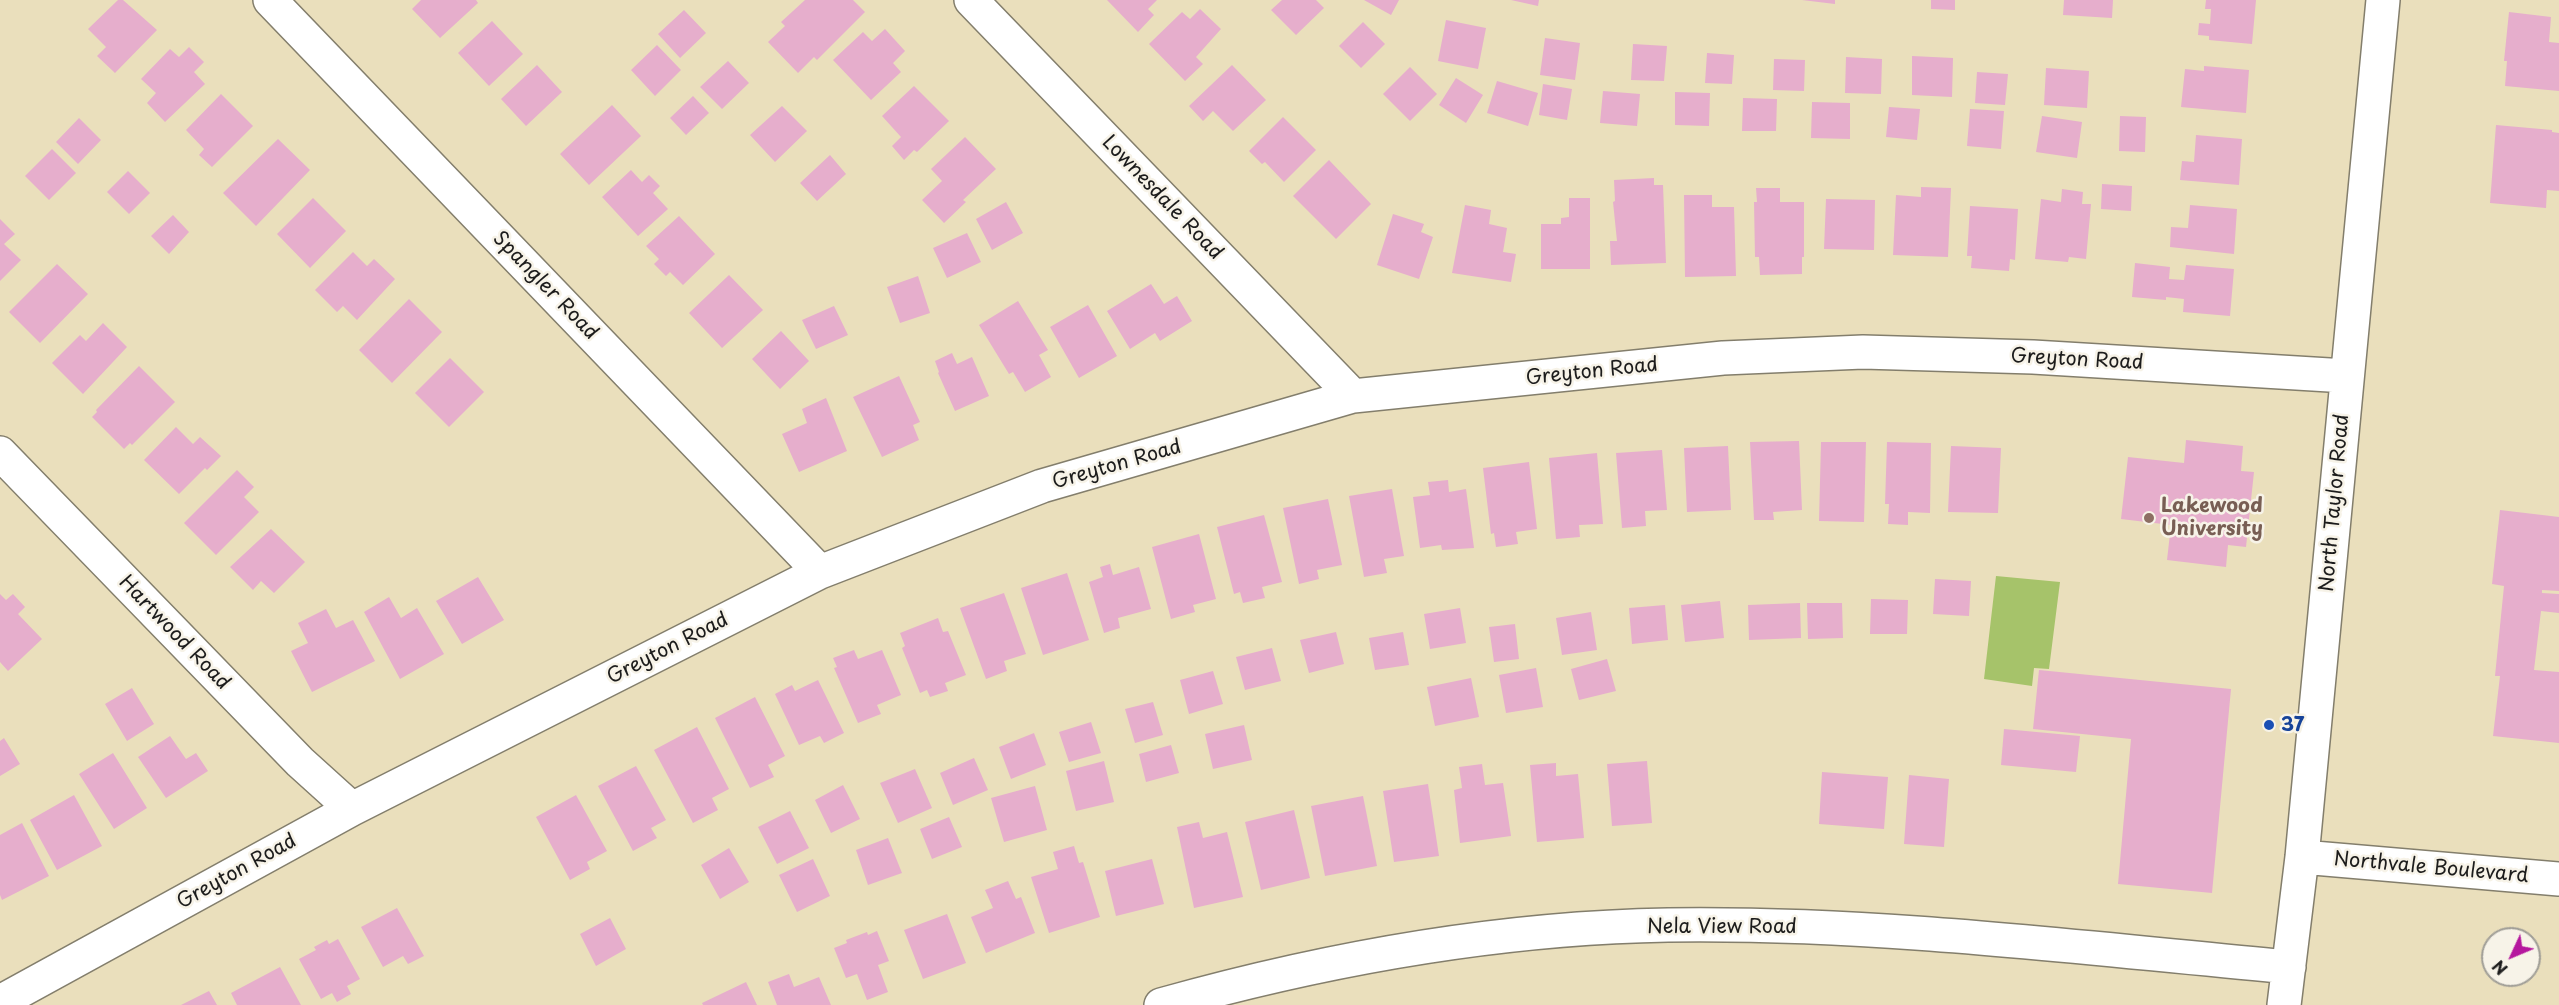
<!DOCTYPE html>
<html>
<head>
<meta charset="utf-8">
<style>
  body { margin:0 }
  #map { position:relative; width:2559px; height:1005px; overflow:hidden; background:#eadfbc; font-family:"Playpen Sans",sans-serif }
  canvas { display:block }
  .north { position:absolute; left:2481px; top:927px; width:60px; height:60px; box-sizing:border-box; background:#f7f3e8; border:2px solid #9f9d96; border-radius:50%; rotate:226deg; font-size:16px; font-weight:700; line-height:24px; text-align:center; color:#1c1c1c }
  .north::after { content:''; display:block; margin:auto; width:21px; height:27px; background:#b5179e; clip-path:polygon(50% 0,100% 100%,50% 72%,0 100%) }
</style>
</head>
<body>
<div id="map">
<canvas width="2559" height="1005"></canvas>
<div class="north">N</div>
</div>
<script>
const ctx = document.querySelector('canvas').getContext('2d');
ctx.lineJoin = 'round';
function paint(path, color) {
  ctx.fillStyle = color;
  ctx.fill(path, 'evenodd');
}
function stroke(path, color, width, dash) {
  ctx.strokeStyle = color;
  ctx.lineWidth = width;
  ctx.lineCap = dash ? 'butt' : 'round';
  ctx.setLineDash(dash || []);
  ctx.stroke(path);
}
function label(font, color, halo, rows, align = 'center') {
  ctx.font = font + ' "Playpen Sans",sans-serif';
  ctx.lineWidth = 5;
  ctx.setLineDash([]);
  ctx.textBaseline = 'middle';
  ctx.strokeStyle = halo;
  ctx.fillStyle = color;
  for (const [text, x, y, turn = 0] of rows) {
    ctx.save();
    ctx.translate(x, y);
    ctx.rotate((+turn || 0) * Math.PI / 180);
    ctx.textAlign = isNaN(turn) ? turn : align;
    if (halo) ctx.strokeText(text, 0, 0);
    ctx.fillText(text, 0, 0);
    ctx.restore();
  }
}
paint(new Path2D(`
  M1996 576 2060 582 2049 669 2034 668 2032 686 1984 679Z`), '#a6c36a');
paint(new Path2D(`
  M118 0H123L157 30 115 73 97 56 106 47 88 29Z
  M421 0H476L478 3 440 38 412 9Z
  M805 0H853L865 12 817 60 814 57 798 73 768 42 785 26 781 22Z
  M1107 0H1157L1148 9 1154 15 1138 32Z
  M1282 0H1316L1324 8 1296 35 1271 10Z
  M1364 0H1399L1391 15Z
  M1511 0H1539L1538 6Z
  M1802 0H1835V4Z
  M1931 0H1955V10L1931 9Z
  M2064 0H2113L2112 18 2063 15Z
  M2206 0H2256L2252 44 2209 40V36L2198 35 2199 23 2210 24 2211 9H2205Z
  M1200 9 1221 29 1196 57 1203 64 1185 81 1149 44 1182 12 1190 19Z
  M684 10 706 33 680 58 658 34Z
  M2509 12 2551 17 2549 42 2559 43V91L2505 86 2507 61H2504Z
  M1446 20 1486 28 1478 69 1438 61Z
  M492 21 523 54 489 86 458 53Z
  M1363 22 1385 44 1361 68 1339 46Z
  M885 29 905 51 893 63 901 72 871 100 833 60 863 32 872 41Z
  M1545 38 1580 43 1575 80 1540 75Z
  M1633 44 1667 46 1664 81 1631 80Z
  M657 45 681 70 655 96 631 70Z
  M189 47 204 62 194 72 205 84 165 122 147 103 156 93 141 79 170 49 179 57Z
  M1707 53 1734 55 1732 84 1705 83Z
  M1912 56 1953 58 1952 97 1912 95Z
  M1846 57 1882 59 1881 94 1845 93Z
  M1774 59 1805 60 1804 91 1773 90Z
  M728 61 749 83 722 109 700 87Z
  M537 65 562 92 526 126 501 99Z
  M1232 65 1266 100 1233 131 1213 111 1203 121 1189 106Z
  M2204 66 2249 70 2246 113 2181 107 2185 69 2204 71Z
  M1410 67 1437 94 1410 121 1383 94Z
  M2046 68 2089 71 2087 108 2044 105Z
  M1977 72 2008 74 2005 105 1975 103Z
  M1456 78 1483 95 1466 123 1439 105Z
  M1497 81 1538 93 1528 126 1487 113Z
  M1543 84 1572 89 1567 120 1539 115Z
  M914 86 949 121 917 152 914 150 904 160 892 146 901 137 882 116Z
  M1603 91 1640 94 1637 126 1600 123Z
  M1675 92 1710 93 1709 126 1675 125Z
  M221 94 253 126 212 167 199 155 204 149 186 130Z
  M693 96 709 113 686 135 670 118Z
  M1743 98 1777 99 1776 131H1742Z
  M1812 102 1850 103V139L1811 138Z
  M612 105 641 136 589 185 560 154Z
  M782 106 807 131 775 162 750 135Z
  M1889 107 1920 109 1917 140 1886 137Z
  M1970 109 2004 111 2001 149 1967 146Z
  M2042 116 2082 122 2077 158 2036 152Z
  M2120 116 2146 117 2145 152 2119 151Z
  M1283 117 1316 150 1284 182 1265 162 1262 164 1249 151Z
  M79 118 101 140 78 164 56 142Z
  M2496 125 2552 130V132L2559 133V191L2547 190 2546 208 2490 203Z
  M2196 135 2242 139 2239 185 2180 180 2182 161 2194 162Z
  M965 137 996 169 963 200 966 202 944 223 922 200 942 181 931 169Z
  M278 139 310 170 256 226 223 193Z
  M52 149 76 173 49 200 25 176Z
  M830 155 846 174 817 201 800 183Z
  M1329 160 1371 204 1336 239 1293 196Z
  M631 170 642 182 649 175 660 186 653 193 668 209 638 236 602 197Z
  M128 171 150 193 129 214 107 192Z
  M1654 178V185H1663L1666 263 1611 265 1610 241H1617L1613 202 1615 201 1614 180Z
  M2102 184 2132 186 2131 211 2101 209Z
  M1921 187 1951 188 1948 257 1893 255 1896 195 1921 197Z
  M1756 188H1780V202H1804V257H1802V274L1760 275 1759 257H1755L1754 202H1757Z
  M2062 189 2083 192 2082 204H2091L2086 259 2069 257 2068 262 2035 259 2041 199 2061 202Z
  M1684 195H1712V207H1734L1736 276 1685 277Z
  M313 198 346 231 310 268 277 234Z
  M1569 198H1590V269H1541V224H1561V218L1569 217Z
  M1826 199 1875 200 1874 250 1824 249Z
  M1006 202 1023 233 992 250 976 219Z
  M1465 205 1491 210 1489 224 1507 228 1503 252 1516 254 1511 282 1452 273Z
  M2190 205 2237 209 2234 254 2170 247 2171 227 2188 228Z
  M1970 206 2018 209 2015 260 2010 259 2009 271 1971 268 1972 256H1967Z
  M1393 214 1424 224 1421 232 1433 237 1419 279 1377 265Z
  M173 215 189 232 169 254 151 236Z
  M679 216 715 254 683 285 670 272 666 276 654 264 659 259 646 246Z
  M0 219 15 234 4 244 21 260 0 281Z
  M967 233 981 262 947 278 933 248Z
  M353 252 367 266 374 259 395 279 357 320 343 306 337 312 315 290Z
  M2135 263 2170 267 2169 279 2184 280 2186 265 2234 269 2230 316 2183 312 2184 299 2166 297V300L2132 297Z
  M57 264 88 294 40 343 9 312Z
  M729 275 763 310 722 348 689 313Z
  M918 276 930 313 900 323 887 287Z
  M1151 284 1164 304 1177 296 1192 321 1160 341 1155 333 1130 349 1107 311Z
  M409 299 442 332 392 383 359 350Z
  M1018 301 1048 350 1039 355 1051 377 1025 392 1013 372 1009 374 979 325Z
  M1088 305 1117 356 1079 378 1050 327Z
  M834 306 848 335 816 349 802 320Z
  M103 323 127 347 83 394 52 363 80 335 86 341Z
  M781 331 809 361 780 389 752 359Z
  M952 353 957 364 972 357 989 396 955 411 938 373 939 372 935 361Z
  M450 358 484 392 449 427 415 393Z
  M139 366 175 402 132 445 130 443 124 449 92 417 97 412 96 410Z
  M899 376 920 422 913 425 919 440 882 457 853 397Z
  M826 398 847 451 799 472 782 434 807 423 802 409Z
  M176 427 193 444 200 437 221 456 207 470 205 468 179 494 144 460Z
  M2186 440 2243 446 2241 471 2254 472 2246 547 2228 545 2226 567 2167 560 2171 525 2121 519 2128 457 2184 463Z
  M1799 441 1802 510 1773 512 1774 520H1754L1750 442Z
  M1821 442H1866L1864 522 1819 521Z
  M1887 442 1931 443 1930 513 1908 512V525L1888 524 1889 504H1885Z
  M1728 446 1731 510 1687 512 1684 448Z
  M1951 446 2001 448 1998 513 1948 512Z
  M1662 450 1667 510 1645 511 1646 526 1622 528 1616 453Z
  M1597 453 1603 524 1579 525 1580 537 1556 539 1549 458Z
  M1529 462 1537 529 1516 532 1518 544 1496 547 1494 533 1491 534 1483 468Z
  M237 470 254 487 244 497 259 512 216 555 184 523Z
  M1448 480 1449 492 1466 489 1474 548 1442 550 1441 545 1420 548 1413 497 1430 495 1428 482Z
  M1392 489 1404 556 1384 559 1387 573 1364 577 1349 496Z
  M1328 499 1342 565 1317 570 1319 579 1299 584 1283 508Z
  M2500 510 2559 517V591L2542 590V593L2559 594V613L2541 611 2534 670 2559 672V743L2493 736 2500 676H2495L2504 586 2492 584Z
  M1264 515 1282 582 1262 587 1265 598 1243 603 1240 592 1234 594 1217 527Z
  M271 529 305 562 274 593 261 581 253 590 230 567Z
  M1199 534 1216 599 1193 605 1195 612 1171 619 1152 547Z
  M1110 564 1113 575 1139 567 1151 609 1118 618 1120 628 1104 633 1089 582 1103 577 1100 567Z
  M1067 573 1089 640 1043 655 1021 588Z
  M478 577 504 620 462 644 436 601Z
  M1935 579 1971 581 1969 616 1933 614Z
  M1004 593 1026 654 1004 661 1007 671 986 679 960 608Z
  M0 594 6 600 13 594 25 607 18 614 42 639 8 671 0 662Z
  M389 597 401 618 417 608 444 654 400 679 364 612Z
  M1871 599 1908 600 1907 634H1870Z
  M1720 601 1724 638 1685 642 1681 605Z
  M1800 603 1801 638 1749 640 1748 605Z
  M1807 603H1842L1843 638 1808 639Z
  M1665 605 1668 640 1632 644 1629 608Z
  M1460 608 1466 643 1430 649 1424 614Z
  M326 609 336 628 353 620 375 661 312 692 291 651 308 643 298 623Z
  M1591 612 1597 650 1562 655 1556 618Z
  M938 618 943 632 948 631 966 675 945 683 948 691 930 697 927 690 920 693 902 648 905 646 900 633Z
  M1515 624 1519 659 1494 662 1489 627Z
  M1336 632 1344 664 1309 673 1300 640Z
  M1403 632 1409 665 1375 670 1369 638Z
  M1272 648 1281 681 1245 690 1236 657Z
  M854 650 858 659 882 650 901 695 877 705 881 714 858 723 834 668 837 667 833 658Z
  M1607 659 1616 691 1579 700 1571 669Z
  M1536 668 1543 707 1506 713 1499 675Z
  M2039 670 2231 689 2212 893 2118 884 2131 739 2033 729Z
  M1213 671 1223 704 1189 714 1180 680Z
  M1471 678 1479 717 1435 726 1427 687Z
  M818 680 844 733 824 743 820 736 799 745 775 694 792 685 795 691Z
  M132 688 154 724 127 741 105 704Z
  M755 697 785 756 768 765 774 777 750 788 715 718Z
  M1153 702 1163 735 1135 743 1125 709Z
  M1091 722 1101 753 1069 762 1059 732Z
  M1244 725 1252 760 1213 769 1205 734Z
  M697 727 729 789 712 798 718 810 693 823 654 750Z
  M2004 729 2080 736 2076 772 2001 765Z
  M1034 733 1046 765 1011 779 999 747Z
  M170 736 186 759 196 753 208 771 166 798 138 757Z
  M4 738 20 764 0 776V741Z
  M1171 745 1179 773 1146 782 1139 754Z
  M113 753 147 808 114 829 79 774Z
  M974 758 988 790 953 805 940 773Z
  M1104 761 1114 802 1076 811 1066 771Z
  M1647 761 1652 823 1612 826 1607 764Z
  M1556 763V776L1578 774 1584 838 1537 842 1530 765Z
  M1482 764 1485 785 1503 783 1511 836 1460 843 1454 790 1462 788 1459 767Z
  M636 766 666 820 651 828 657 838 633 851 598 786Z
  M915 769 932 808 898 823 880 783Z
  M1822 772 1888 777 1884 829 1819 824Z
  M1909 775 1949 779 1944 847 1904 844Z
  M1428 784 1439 856 1394 862 1383 791Z
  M843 785 860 819 831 833 815 800Z
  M1035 786 1047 830 1004 842 991 798Z
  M74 795 102 846 57 870 30 820Z
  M576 795 607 851 587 862 590 869 570 880 536 817Z
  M1363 796 1377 866 1325 876 1311 806Z
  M1294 810 1310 878 1261 890 1245 822Z
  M790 811 809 848 777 864 758 827Z
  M949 817 962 847 932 859 920 829Z
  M1199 822 1203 838 1227 832 1243 897 1194 908 1177 827Z
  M22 823 49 876 2 900 0 895V835Z
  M888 838 902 873 868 885 856 850Z
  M1074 846 1079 863 1083 862 1100 917 1049 933 1031 877 1058 869 1053 852Z
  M729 848 749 882 720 899 701 865Z
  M813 859 830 896 797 912 779 875Z
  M1152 859 1164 904 1116 916 1105 871Z
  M1008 881 1016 899 1021 897 1035 933 986 953 971 917 993 908 985 890Z
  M397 908 424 956 408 964 403 956 383 967 361 927Z
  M947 914 966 963 923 979 904 930Z
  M610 918 626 949 596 966 580 934Z
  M877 931 889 961 878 965 888 992 867 1000 857 974 846 978 834 948 847 943 846 940 867 932 868 935Z
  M338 939 360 979 347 986 351 994 337 1002 332 993 321 999 299 959 316 950 314 947 327 940 329 944Z
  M280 967 301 1005H237L231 993Z
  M789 974 794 987 819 977 831 1005H777L768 982Z
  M746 982 757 1005H703L702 1003Z
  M209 991 217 1005H181Z`), '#e6aecc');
const minor = new Path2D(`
  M270 0 820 572
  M971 0 1353 396
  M0 453 300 762 352 809
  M2302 857 2559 879
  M0 1002 352 809 820 572 1042 486 1353 396 1723 358 1863 352 2033 357 2346 376
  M1161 1005C1325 959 1497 928 1668 925 1875 922 2083 948 2289 967
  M2284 1005 2302 857 2383 0`);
stroke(minor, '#837e6c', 36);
stroke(minor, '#fff', 33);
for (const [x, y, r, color] of [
  [2149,518,6,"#8d6e63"],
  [2269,725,6,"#1a4fb4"]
]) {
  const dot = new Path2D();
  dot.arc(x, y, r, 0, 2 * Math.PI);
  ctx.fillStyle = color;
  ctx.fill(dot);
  stroke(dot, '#f7f3e8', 2);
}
label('20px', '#1c1c1c', '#f7f3e8', [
  ["Lownesdale Road",1162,198,46],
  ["Spangler Road",545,286,46],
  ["Greyton Road",2077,360,3],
  ["Greyton Road",1592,372,-6],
  ["Greyton Road",1117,465,-16],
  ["North Taylor Road",2335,503,-85],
  ["Hartwood Road",174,633,46],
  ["Greyton Road",668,649,-27],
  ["Northvale Boulevard",2431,868,5],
  ["Greyton Road",237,872,-29],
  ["Nela View Road",1722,927]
]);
label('bold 20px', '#785e54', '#f7f3e8', [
  ["Lakewood",2161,506],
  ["University",2161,529]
], 'left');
label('bold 20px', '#164399', '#f7f3e8', [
  ["37",2281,725]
], 'left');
</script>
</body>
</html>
